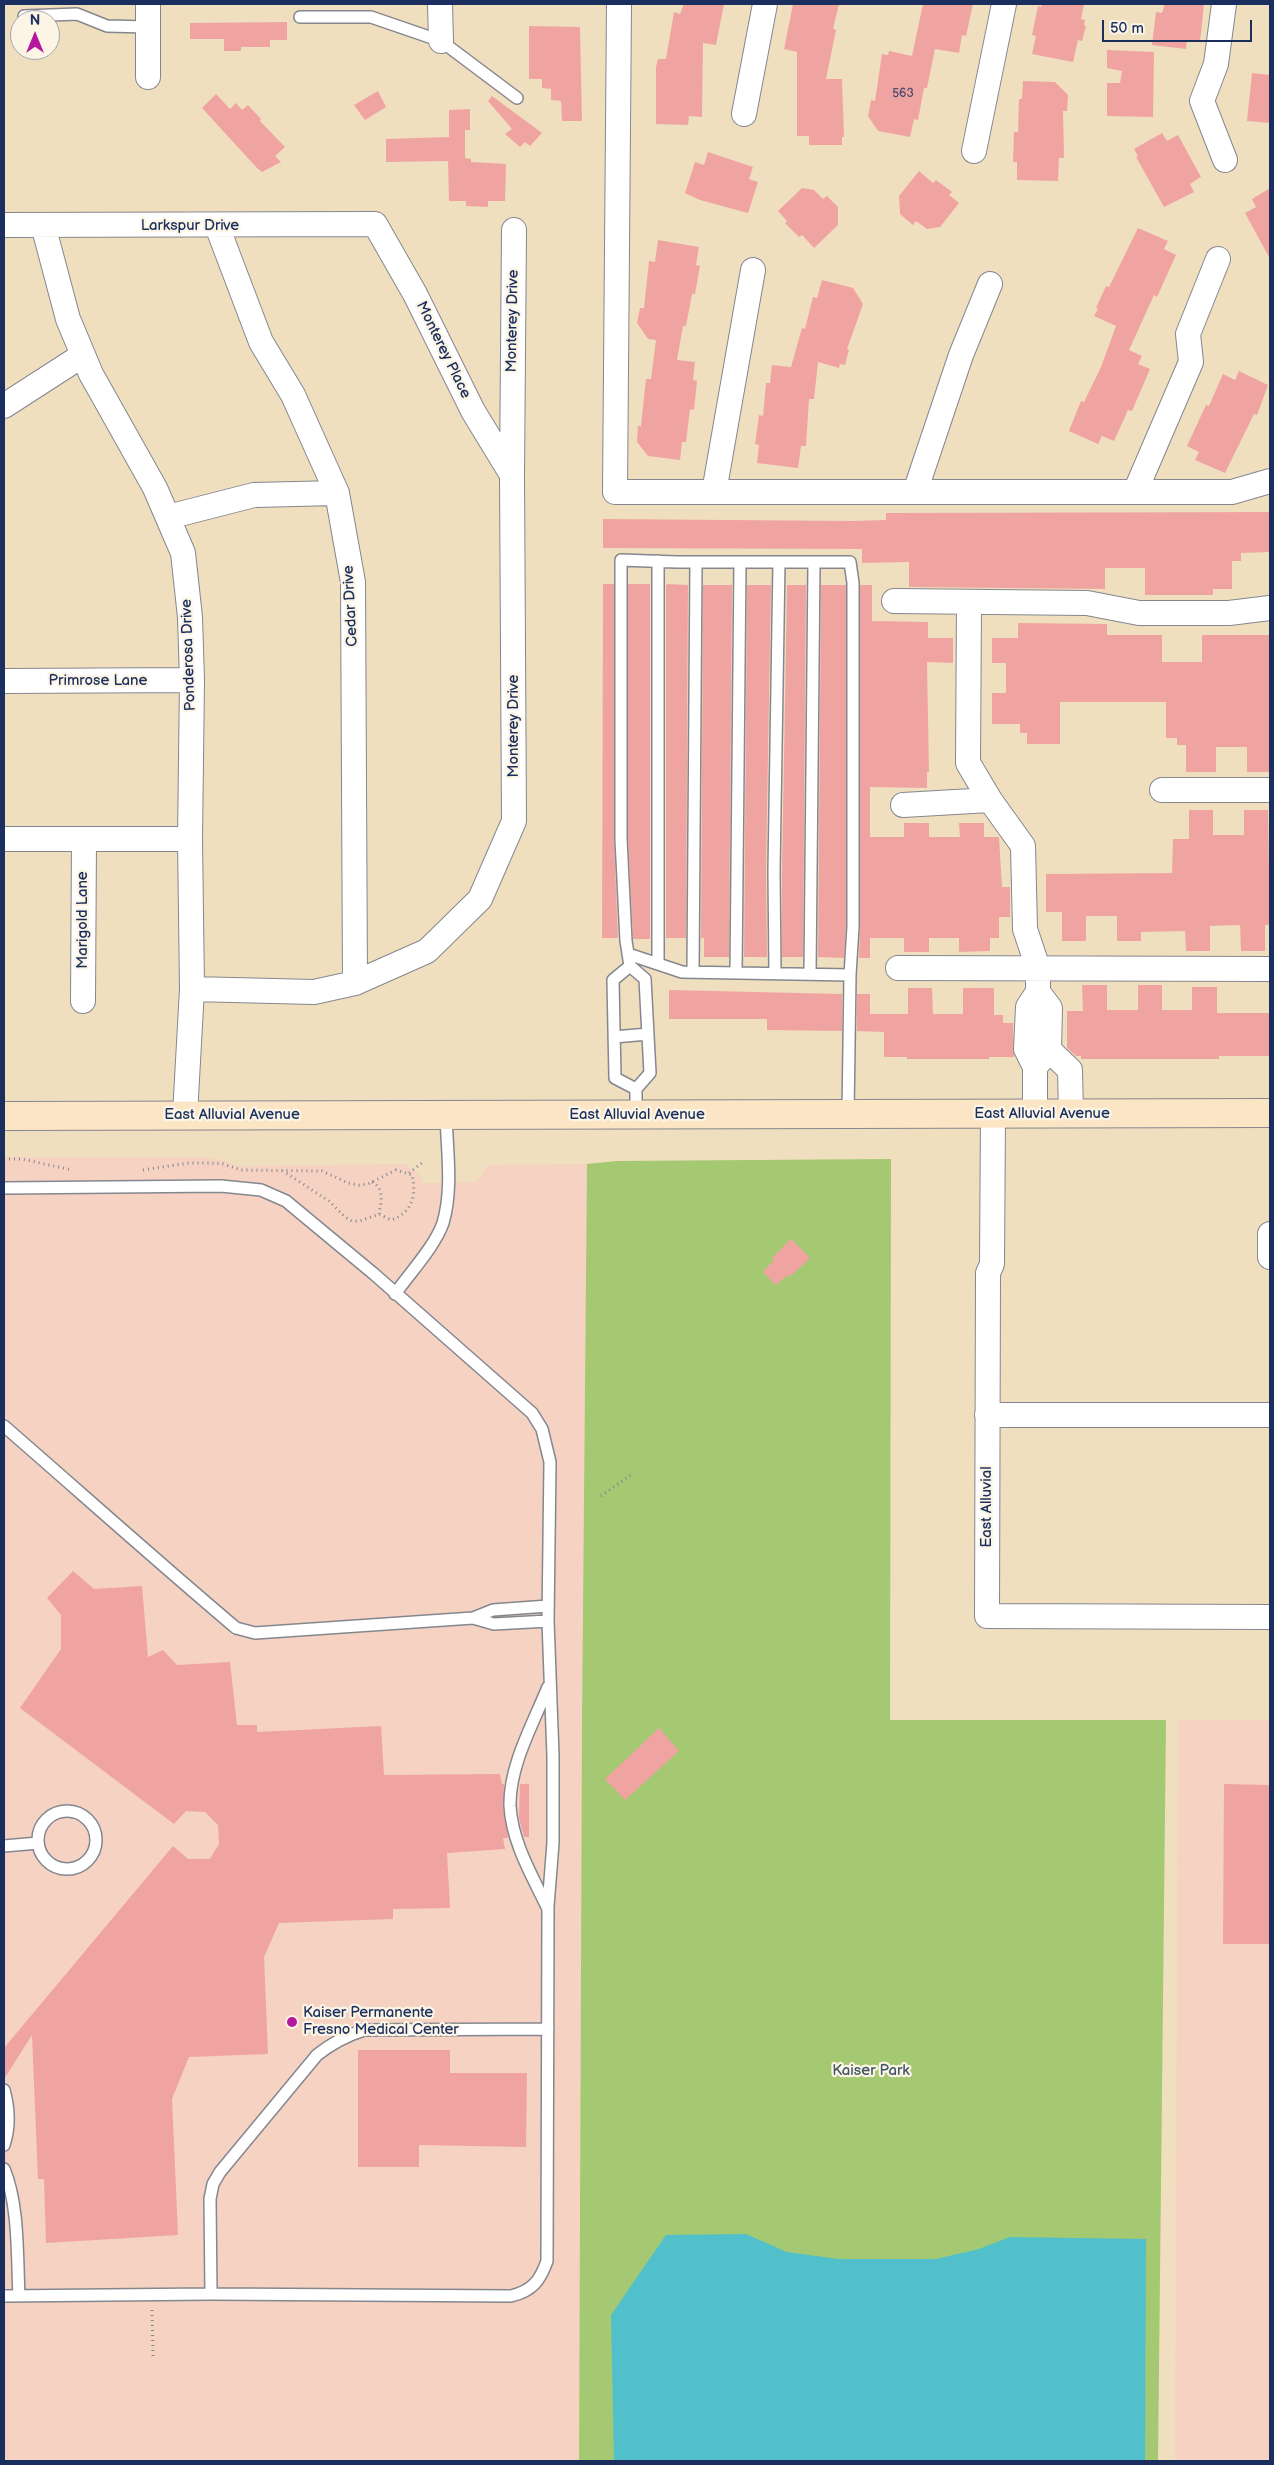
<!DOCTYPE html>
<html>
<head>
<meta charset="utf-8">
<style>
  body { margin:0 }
  #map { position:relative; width:1274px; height:2465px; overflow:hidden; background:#efdfbe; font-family:"Balsamiq Sans",sans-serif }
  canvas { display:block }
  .frame { position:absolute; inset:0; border:5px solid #1b2f5e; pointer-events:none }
  .north { position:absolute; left:10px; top:10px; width:50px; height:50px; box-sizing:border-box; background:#fcf5e5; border:1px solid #a2a6af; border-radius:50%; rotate:0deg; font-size:14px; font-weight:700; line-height:20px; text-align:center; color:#1b2f5e }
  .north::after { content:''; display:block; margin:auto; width:18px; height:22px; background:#b5179e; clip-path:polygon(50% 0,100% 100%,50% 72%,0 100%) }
  .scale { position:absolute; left:1102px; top:20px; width:150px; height:22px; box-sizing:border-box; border:2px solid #1b2f5e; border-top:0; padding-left:6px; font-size:15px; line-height:18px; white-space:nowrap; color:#1b2f5e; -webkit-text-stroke:4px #fcf5e5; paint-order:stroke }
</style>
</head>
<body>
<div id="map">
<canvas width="1274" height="2465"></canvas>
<div class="frame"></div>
<div class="north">N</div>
<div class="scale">50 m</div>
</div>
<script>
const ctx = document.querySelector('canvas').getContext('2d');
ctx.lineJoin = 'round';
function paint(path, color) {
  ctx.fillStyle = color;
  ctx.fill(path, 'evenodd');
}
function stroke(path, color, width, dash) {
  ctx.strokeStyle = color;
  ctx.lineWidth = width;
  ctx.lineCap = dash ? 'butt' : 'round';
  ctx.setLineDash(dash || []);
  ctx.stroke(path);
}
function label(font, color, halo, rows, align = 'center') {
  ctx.font = font + ' "Balsamiq Sans",sans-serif';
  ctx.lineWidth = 4.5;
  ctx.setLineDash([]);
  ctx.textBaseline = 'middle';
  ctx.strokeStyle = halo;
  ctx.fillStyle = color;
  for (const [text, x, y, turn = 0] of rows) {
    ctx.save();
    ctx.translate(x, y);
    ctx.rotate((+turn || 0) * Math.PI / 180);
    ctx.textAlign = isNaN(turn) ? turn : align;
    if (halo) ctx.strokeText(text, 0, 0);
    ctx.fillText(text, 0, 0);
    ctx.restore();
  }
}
paint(new Path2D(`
  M4 1157H206L241 1166 406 1164 421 1177 422 1183 476 1182 489 1165 587 1164 582 1720 579 2461H4Z
  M1178 1720H1270V2461H1175Z`), '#f5d2c2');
paint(new Path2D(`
  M891 1159 890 1720H1166L1158 2461H579L582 1720 587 1164 617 1161Z`), '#a5c872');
paint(new Path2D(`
  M746 2234 787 2252 838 2259H936L979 2249 1010 2237 1146 2239 1145 2461H614L611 2315 666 2235Z`), '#52c0ca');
paint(new Path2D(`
  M684 4H724L716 45 703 43 702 117 689 116 688 125 656 124V67L658 59H666L674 12 680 14Z
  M793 4H839L833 29 836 30 826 79H842L844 137H842V145H809V136H797V52L784 49Z
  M923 4H973L966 36 962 35 959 53 935 49 927 88H924L918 120 914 119 910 137 878 131 868 116 871 100 875 101 882 54 888 55 889 51 912 56Z
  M1042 4H1084L1081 19 1085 20 1084 25 1086 26 1082 41 1078 40 1073 62 1032 54 1036 36 1032 35 1038 6 1041 7Z
  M1165 4H1204L1200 42 1187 40 1186 49 1152 45 1156 12 1162 13Z
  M287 22V40H270V47H241V51H224V39H190V23Z
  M529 26 580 27 582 121H562L561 101 551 100V89L542 88V79H529Z
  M1107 50 1154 52 1153 117 1107 116V83H1120L1122 71 1107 68Z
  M1252 73 1270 75V123L1247 121Z
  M1023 81 1055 82 1068 95 1067 111H1063L1064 158H1059L1058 181 1017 180V162H1013L1014 132H1018L1019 99H1022Z
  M378 91 386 107 365 120 354 105Z
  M216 94 230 109 236 103 242 110 248 105 261 119 260 121 285 147 275 156 281 162 262 172 257 168 202 108Z
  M492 96 542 133 530 146 525 142 520 147 505 134 512 129 488 101Z
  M470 109V130H465V158L471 159V162L506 164 505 201H488V207L466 206V201H449L448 161 386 162V139L449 137V110Z
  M1162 133 1167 141 1178 135 1201 177 1190 184 1194 192 1164 207 1136 157 1138 156 1134 149Z
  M708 152 753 167 749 179 758 182 748 213 700 200 685 193 695 162 704 165Z
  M919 171 933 183 936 180 952 192 949 195 959 203 940 227 927 229 916 221 913 225 900 214 899 196Z
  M802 188 814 190 823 199 827 196 838 207V225L814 248 802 235 799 237 785 223 787 221 778 211Z
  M1270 188V259L1245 213 1256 207 1252 199Z
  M1138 228 1168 241 1164 249 1176 255 1157 297 1154 295 1129 350 1142 356 1138 364 1150 369 1132 411 1128 410 1114 441 1102 436 1098 444 1069 431 1081 401 1084 402 1101 367 1116 326 1094 316 1098 309 1096 308 1106 286 1109 287Z
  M658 240 699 247 696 265 700 266 695 294H692L686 326H683L677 360 695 362 693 380 697 381 694 410 690 409 686 442H682L680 460 648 456 637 442 638 426H641L646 379H651L656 340 648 339 637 323 640 308H644L649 261 655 262Z
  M822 280 853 288 863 304 847 349 849 350 845 365 840 364 839 368 818 362 814 399H809L806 446H801L798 468 757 463 759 445 755 444 759 415 763 416 766 383H770L772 365 791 367 802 328 805 329 813 297 817 298Z
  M1239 371 1268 385 1257 415 1254 414 1225 473 1195 460 1199 452 1187 446 1206 405 1209 406 1223 374 1235 380Z
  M1270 512V552L1241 553V561H1232V589H1213V595H1145V568H1105V589L909 587V562L862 563V549L603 548V519L853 521 886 520V513Z
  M603 584H614V839L618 938H602Z
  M628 584H650V938L649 939H633L628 839Z
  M668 584 688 585 686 938H666V585Z
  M703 585H732L729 957H704V938H701Z
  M747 585H771L766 871 767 957H744Z
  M787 585H806L803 957H782V871Z
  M821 585H846V927L844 958 818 957Z
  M860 585H872V621L928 622V638H953V663L927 662 929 772H927V788L870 787V837H904V823H929V837H960L959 823H984V837H999L1002 887H1010V917H999V938H990V951L959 952V938H929V952H904V938H870V958H859L860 927Z
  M1018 623 1107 624V635H1162V662H1202V635H1270V772H1247V747H1216V772H1186V745H1177V738H1166V702H1060V744H1027V733H1020V724H992V693H1006V663H992V638H1018Z
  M1189 810H1213V835H1244V810H1268L1270 925H1265V951H1241L1240 925 1210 926V951H1186L1185 931 1141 932V941H1117V916H1086V941H1062V912H1046V874L1172 873 1173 839H1189Z
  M1082 985H1107V1010H1138V985H1162V1010H1192V987H1217V1013H1270V1056H1219V1059H1081V1056H1076L1067 1048V1011H1083Z
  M908 988H932L933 1014H963V988H994V1015H1003V1023H1013L1014 1057H989V1059H907V1057H884V1032L857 1031V994H870V1014H908Z
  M669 990 842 994V1031L767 1030V1019H669Z
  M791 1239 810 1258 791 1276 788 1275 776 1285 763 1272 774 1260 772 1258Z
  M73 1571 94 1589 142 1586 148 1657 163 1650 177 1665 230 1662 237 1725H257V1732L381 1726 384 1775 500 1774 502 1784H504L503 1807 508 1838H503L505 1849 447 1853 450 1908 393 1909V1919L279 1923 264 1957 268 2054 189 2057 172 2099 178 2235 46 2243 44 2179H38L32 2035 4 2079V2048L173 1846 188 1859H210L219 1844 218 1825 205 1812 186 1811 174 1824 20 1708 61 1649V1615L47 1598Z
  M659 1728 679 1751 625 1800 605 1779Z
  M520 1784H529V1837H524L519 1818Z
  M1224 1784 1270 1785V1944H1223Z
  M358 2050H450V2073H527L526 2147 419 2145V2167H358Z`), '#f0a4a2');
const service = new Path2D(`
  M24 16 77 14 107 26 148 27
  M300 17H371L441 41 517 98
  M658 561V964
  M628 954 682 972 850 975 853 927V583L850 562H676L621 560V839L626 941 630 966
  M693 972 696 562
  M736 973 740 562
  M775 973 774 871 779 562
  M810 974 814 562
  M614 1037 648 1034
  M848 1114 850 975
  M636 1115V1089L650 1073 645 979 630 966 613 980 615 1078 636 1089
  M4 1188 221 1186 261 1190 286 1201 374 1274 532 1413 542 1429 550 1462 548 1621 553 1756V1843L548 1906 547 2261C540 2281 532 2291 511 2296L211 2294 4 2296
  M395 1294C410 1273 435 1246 443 1223 453 1189 447 1150 446 1115
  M4 1426C81 1493 158 1562 236 1628L255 1633 473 1618 494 1624 548 1621
  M473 1618 493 1610 548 1606
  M548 1687C533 1724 509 1766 510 1806 512 1843 533 1877 548 1909
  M38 1840a29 29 0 1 1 58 0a29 29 0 1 1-58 0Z
  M4 1846 38 1843
  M4 2090C9 2108 10 2127 4 2145
  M4 2169C19 2204 17 2257 19 2296
  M211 2294 210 2199 213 2184 220 2172 317 2055C332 2043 345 2036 364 2030L548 2029`);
const minor = new Path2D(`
  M148 4V77
  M440 4 441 41
  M619 4 615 492H1232L1270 481
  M1224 4 1216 64 1202 101 1225 160
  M744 114 765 4
  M974 151 1004 4
  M4 225 375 224 415 294 473 411 512 475
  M43 225 68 319 91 374 155 488 183 553 190 617 192 680 190 839 192 989 185 1115
  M217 226 261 342 293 395 337 493 353 582 355 983
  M4 406 83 355
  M714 492 753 270
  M915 492 961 355 990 284
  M1135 492 1191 362 1188 334 1218 259
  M168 517 254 495 337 493
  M894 601 1087 603 1139 613H1229L1270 608
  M969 602 968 763 990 800 1023 846 1025 929 1038 968V992L1050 1008 1049 1050 1035 1067
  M4 681 192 680
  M1162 790H1270
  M903 805 990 800
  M4 839H190
  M898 968 1270 969
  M192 989 314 992 355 983 427 951 480 899 514 821 512 475 514 230
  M83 1001 84 839
  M1049 1050 1070 1070 1071 1114
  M993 1114 992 1264 988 1273 987 1616 1270 1617
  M1035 1114V1067L1026 1049 1028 1007 1038 992
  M1270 1234V1257
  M987 1415H1270`);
const secondary = new Path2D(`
  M4 1116 1270 1113`);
stroke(service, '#85878e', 14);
stroke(minor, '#85878e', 26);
stroke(secondary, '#85878e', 30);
stroke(new Path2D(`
  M4 1159H22L72 1170
  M143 1170 189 1163H209L223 1164 241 1170 322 1171 348 1183 359 1185 368 1184 396 1170 412 1175C417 1195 412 1213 391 1220L379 1214 360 1221H352L345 1217 329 1201 283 1171
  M409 1173 422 1163
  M372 1182C385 1189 381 1201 379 1214
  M601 1496 632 1474
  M152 2310 153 2357`), '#85878e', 3, [1, 4]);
stroke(service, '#fff', 11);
stroke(minor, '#fff', 24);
stroke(secondary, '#fce5c4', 28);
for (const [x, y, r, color] of [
  [292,2022,6,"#b5179e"]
]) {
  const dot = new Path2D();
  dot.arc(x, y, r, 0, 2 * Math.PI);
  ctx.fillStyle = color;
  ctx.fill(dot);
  stroke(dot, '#fcf5e5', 2);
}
label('12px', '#504c6f', null, [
  ["563",903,94]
]);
label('15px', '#1b2f5e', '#fcf5e5', [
  ["Larkspur Drive",190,226],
  ["Monterey Drive",513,321,-89],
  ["Monterey Place",443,350,64],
  ["Cedar Drive",351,606,-93],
  ["Ponderosa Drive",189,655,-92],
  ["Primrose Lane",98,681],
  ["Monterey Drive",514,726,-90],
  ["Marigold Lane",83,920,-90],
  ["East Alluvial Avenue",1042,1114],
  ["East Alluvial Avenue",232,1115],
  ["East Alluvial Avenue",637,1115],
  ["East Alluvial",987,1507,-90]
]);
label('15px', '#1b2f5e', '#fcf5e5', [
  ["Kaiser Permanente",303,2013],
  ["Fresno Medical Center",303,2030]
], 'left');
label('15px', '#3e5563', '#fcf5e5', [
  ["Kaiser Park",871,2071]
]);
</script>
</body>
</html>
